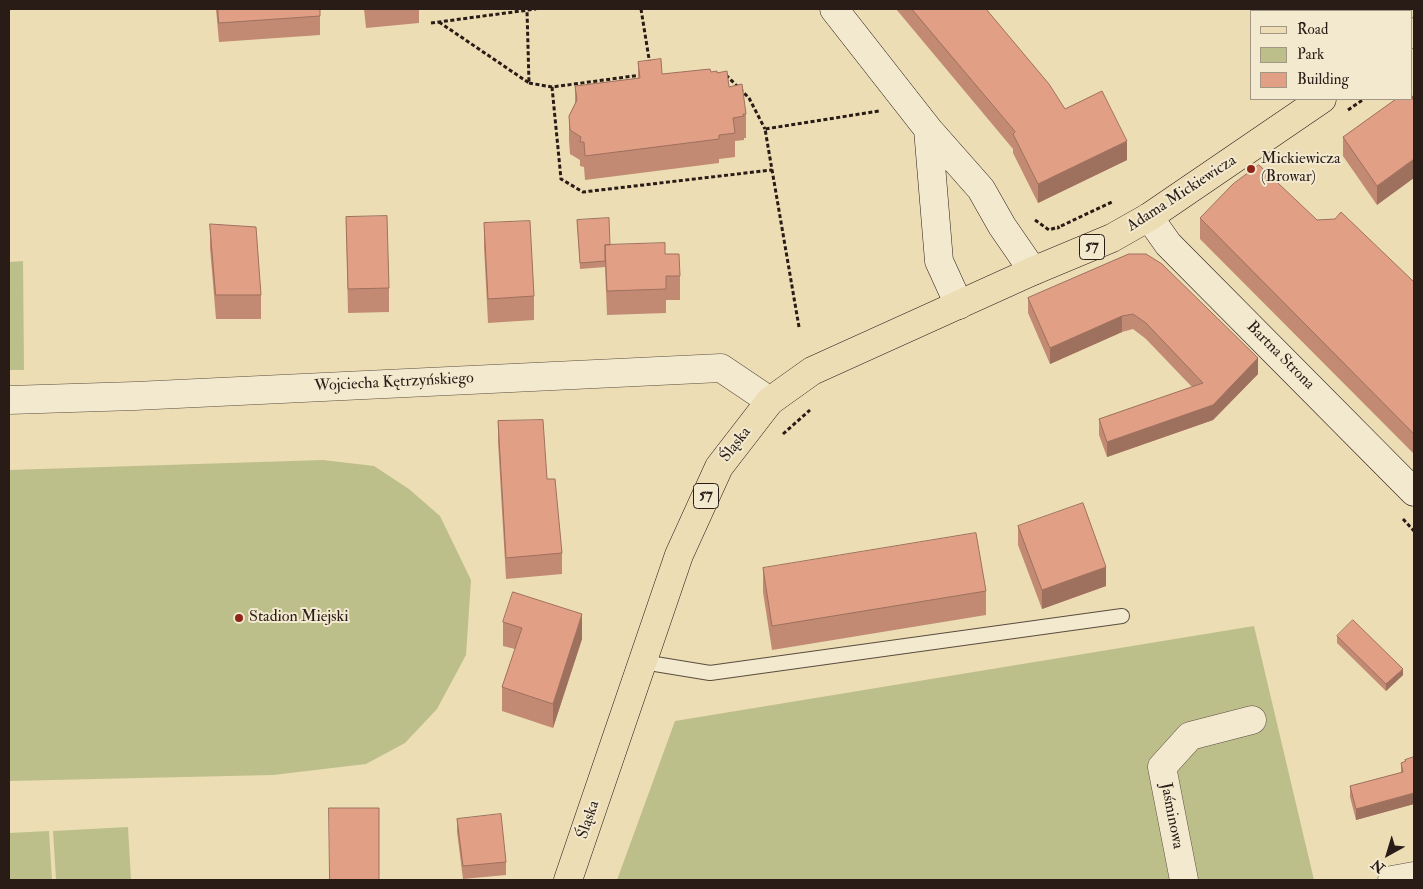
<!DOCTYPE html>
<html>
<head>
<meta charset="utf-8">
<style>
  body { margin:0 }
  #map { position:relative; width:1423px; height:889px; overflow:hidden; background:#ecddb5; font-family:"IM FELL Double Pica",serif }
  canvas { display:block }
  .frame { position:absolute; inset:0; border:10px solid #291b16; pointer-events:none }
  .legend { position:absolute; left:1250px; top:10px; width:162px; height:90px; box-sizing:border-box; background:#f3e9cf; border:1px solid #a29785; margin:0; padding:6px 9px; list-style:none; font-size:15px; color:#291b16 }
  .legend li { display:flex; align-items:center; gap:10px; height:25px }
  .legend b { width:25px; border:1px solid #a29785 }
  .north { position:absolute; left:1363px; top:829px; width:50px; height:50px; -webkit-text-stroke:4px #f3e9cf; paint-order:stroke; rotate:219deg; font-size:14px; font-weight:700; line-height:20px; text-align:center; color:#291b16 }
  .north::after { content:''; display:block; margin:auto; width:18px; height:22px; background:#291b16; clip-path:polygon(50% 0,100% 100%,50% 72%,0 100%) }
</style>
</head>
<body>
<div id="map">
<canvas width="1423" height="889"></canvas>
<div class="frame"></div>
<ul class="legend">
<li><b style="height:6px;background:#ecddb5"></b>Road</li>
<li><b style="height:14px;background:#bdbf8a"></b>Park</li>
<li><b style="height:14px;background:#e1a086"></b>Building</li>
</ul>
<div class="north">N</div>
</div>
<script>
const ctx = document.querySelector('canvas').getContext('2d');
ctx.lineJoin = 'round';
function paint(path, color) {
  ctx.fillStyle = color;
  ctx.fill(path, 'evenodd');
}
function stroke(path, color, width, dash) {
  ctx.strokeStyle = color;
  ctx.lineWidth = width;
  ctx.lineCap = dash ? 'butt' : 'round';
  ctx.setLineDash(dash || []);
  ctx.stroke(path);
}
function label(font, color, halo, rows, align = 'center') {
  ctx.font = font + ' "IM FELL Double Pica",serif';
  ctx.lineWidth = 4;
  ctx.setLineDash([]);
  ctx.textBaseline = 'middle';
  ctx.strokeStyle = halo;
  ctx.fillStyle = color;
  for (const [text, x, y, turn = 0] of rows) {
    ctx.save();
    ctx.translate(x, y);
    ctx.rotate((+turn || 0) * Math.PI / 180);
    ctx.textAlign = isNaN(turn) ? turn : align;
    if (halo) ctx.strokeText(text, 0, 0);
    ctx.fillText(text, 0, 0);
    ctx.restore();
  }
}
paint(new Path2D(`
  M23 261 24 370H9V262Z
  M323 460 374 466 409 489 440 516 471 580 466 655 437 709 405 743 366 764 273 775 9 781V470Z
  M1254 626 1314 880H617L675 721Z
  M128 827 131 880H56L53 831Z
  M49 831 52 880H9V833Z`), '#bdbf8a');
const lane = new Path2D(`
  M643 662 710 673 1122 616`);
const street = new Path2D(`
  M9 400 135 396 721 368 770 401
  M1184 880 1162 767 1190 736 1252 720
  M1392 880 1414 876`);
const secondary = new Path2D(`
  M834 9 928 129 981 189 1002 226 1033 271
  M928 129 939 261 959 305
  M1149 217 1168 244 1414 492`);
const primary = new Path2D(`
  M1412 34 1414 32
  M568 880 679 555 719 467 770 401 812 371 1033 271 1112 238 1149 217 1322 99`);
stroke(lane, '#5a4c3e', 16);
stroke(street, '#5a4c3e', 29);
stroke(secondary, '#291b16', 29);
stroke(primary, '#291b16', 29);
stroke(new Path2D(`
  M641 9 650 65
  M439 22 529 83 527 10
  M431 23 536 9
  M726 75 749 98 765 129
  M529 83 552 87 641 75
  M552 87 561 179 583 192 772 170
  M1348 110 1364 99
  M1035 220 1049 230 1058 227 1059 229
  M1061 226 1112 202
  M799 327 765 129 879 111
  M783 434 810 410
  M1403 519 1414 531`), '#291b16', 3, [4, 2.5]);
stroke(lane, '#f3e9cf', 14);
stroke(street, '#f3e9cf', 28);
stroke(secondary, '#f3e9cf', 28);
stroke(primary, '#ecddb5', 28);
paint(new Path2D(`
  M216 9H320V35L219 42Z
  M364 9H419V23L366 28Z
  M896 9H986L1065 109 1127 160 1038 203 1013 153V149Z
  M638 62 662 74 711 72 717 73 729 87 746 114V138H744V140L735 141V157L719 159V163L585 180 584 167 580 166V160L570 154 569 140V116L575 104V86L638 78Z
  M1396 99 1377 205 1343 156V137Z
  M346 217 389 288V312L348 313Z
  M1200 218 1317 220 1414 282V454L1200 239Z
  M577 220 610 245 665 254 680 276V300H666V313L607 315 605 267 580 269Z
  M484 223 534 296V320L488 323 484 247Z
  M210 224 261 295V319H216L210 248Z
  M1129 254 1258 374 1213 420 1107 457 1099 435V419L1192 387 1146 339 1133 329 1122 332 1050 364 1028 313V298Z
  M498 421 547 479 562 553V574L506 579 498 442Z
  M1018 526 1106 586 1042 609 1018 545Z
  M763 568 986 591V615L772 650 763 592Z
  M503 622 582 639 553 728 502 711V687L515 649 503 646Z
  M1337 636 1403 675 1386 691 1337 643Z
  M1405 760 1414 804 1356 820 1350 797V786L1401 773V763L1405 762Z
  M457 819 506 862V875L463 879 457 832Z`), '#c28a73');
paint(new Path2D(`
  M1127 141V160L1038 203V184Z
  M1414 159V178L1377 205V186Z
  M1122 316V332L1050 364V348Z
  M1258 358V374L1213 420 1107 457V442Z
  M1106 567V586L1042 609V590Z
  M582 614V639L553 728V704Z
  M1403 669V675L1386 691V684Z
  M1414 793V804L1356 820V809Z`), '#9e705e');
const building = new Path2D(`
  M218 9H320V16L219 23Z
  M912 9H986L1049 84 1065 109 1102 91 1127 141 1038 184 1013 134 1015 132Z
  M1312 9H1355L1352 11H1309Z
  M661 59 662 74 710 69 711 72 717 71V73L727 71 729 87 742 84 746 114H743L744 116 733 118 735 133 719 135V139L585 156 584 142H580L581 137 570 130 569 116 577 100 575 86 640 78 638 62Z
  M1412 96 1414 100V159L1377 186 1343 137 1396 99H1412Z
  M1259 165 1317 220 1335 219 1341 212 1414 282V434L1200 218 1233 184Z
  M387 216 389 288 348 289 346 217Z
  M609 218 610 245H605V261L580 263 577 220Z
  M530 221 534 296 488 299 484 223Z
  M210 224 256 227 261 295H216Z
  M665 243V254H679L680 276H666V289L607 291 605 245Z
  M1129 254H1146L1162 264 1258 358 1213 405 1107 442 1099 419 1203 383 1146 323 1133 314 1122 316 1050 348 1028 298Z
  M543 420 547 479H555L562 553 506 558 498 421Z
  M1083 503 1106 567 1042 590 1018 526Z
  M976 533 986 591 772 626 763 568Z
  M513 592 582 614 553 704 502 687 522 628 503 622Z
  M1353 620 1403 669 1386 684 1337 636Z
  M1414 757V793L1356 809 1350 786 1403 772 1401 763 1406 761 1405 760Z
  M329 808H379V880H330Z
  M501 814 506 862 463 866 457 819Z`);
paint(building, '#e1a086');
stroke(building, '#9e705e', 1);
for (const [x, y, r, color] of [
  [1251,169,5,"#8f2418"],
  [239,618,5,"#8f2418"]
]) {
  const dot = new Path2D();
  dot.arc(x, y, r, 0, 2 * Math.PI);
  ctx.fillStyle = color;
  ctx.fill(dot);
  stroke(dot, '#f3e9cf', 2);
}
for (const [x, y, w] of [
  [1092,247,25],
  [706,496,25]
]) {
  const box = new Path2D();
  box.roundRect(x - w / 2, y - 12.5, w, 25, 4);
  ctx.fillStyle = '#f3e9cf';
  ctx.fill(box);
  stroke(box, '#291b16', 1);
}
label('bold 15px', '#291b16', null, [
  ["57",1092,247],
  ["57",706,496]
]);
label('16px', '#291b16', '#f3e9cf', [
  ["Mickiewicza",1261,160],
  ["(Browar)",1261,178],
  ["Stadion Miejski",249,618]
], 'left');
label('16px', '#291b16', '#f3e9cf', [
  ["Adama Mickiewicza",1182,194,-33],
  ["Bartna Strona",1280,356,45],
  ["Wojciecha Kętrzyńskiego",394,383,-3],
  ["Śląska",736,445,-52],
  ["Jaśminowa",1171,816,79],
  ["Śląska",589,820,-71]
]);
</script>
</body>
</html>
